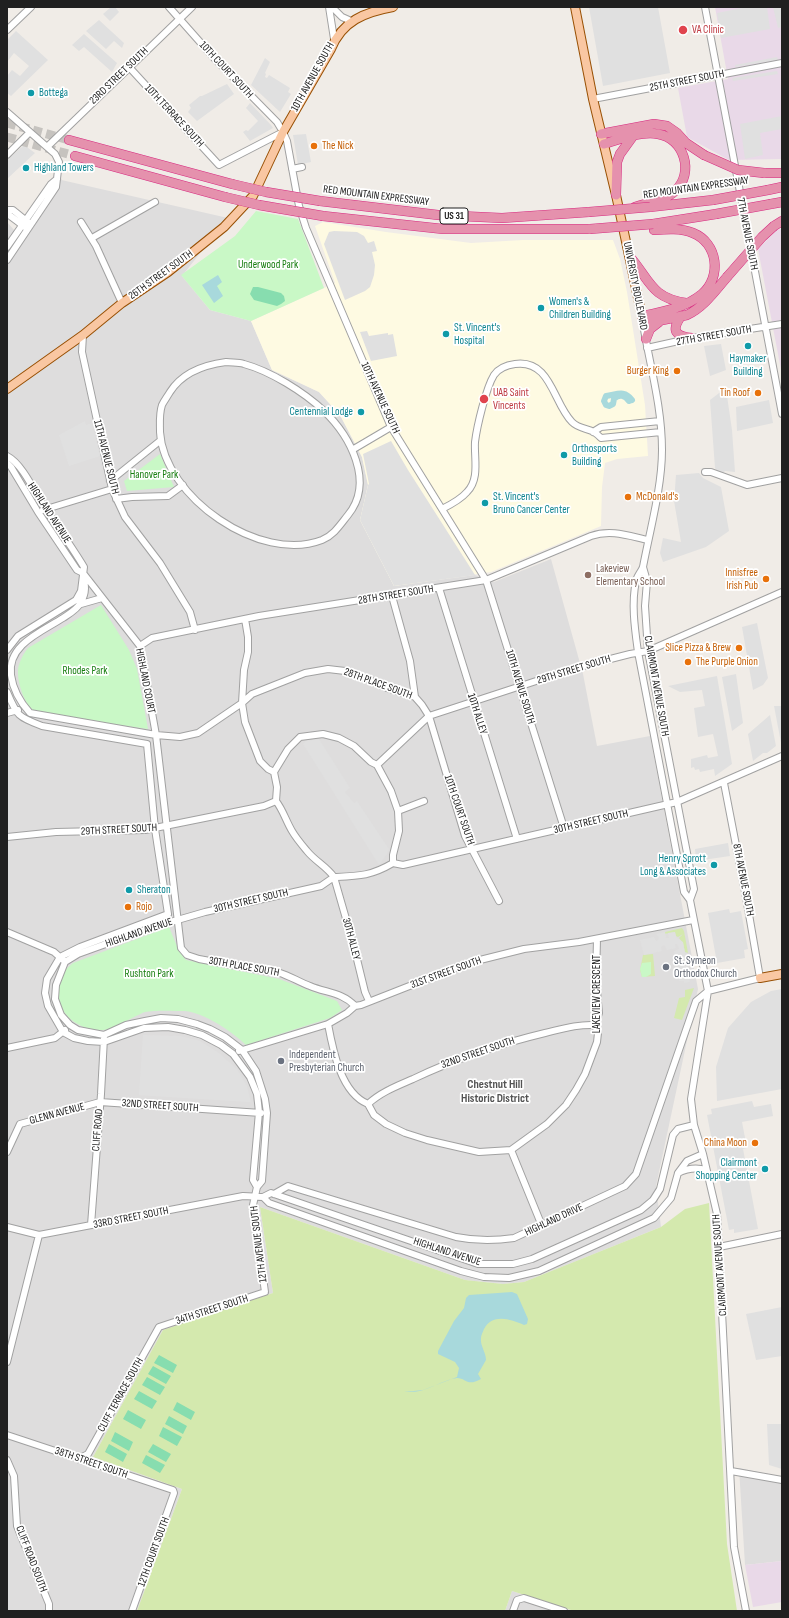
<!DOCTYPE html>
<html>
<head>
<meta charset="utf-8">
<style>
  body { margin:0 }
  #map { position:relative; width:789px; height:1618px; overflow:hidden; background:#f0ece7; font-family:"Sofia Sans Condensed",sans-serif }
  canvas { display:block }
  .frame { position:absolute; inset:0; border:8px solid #202020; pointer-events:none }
</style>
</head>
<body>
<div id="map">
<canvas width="789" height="1618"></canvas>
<div class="frame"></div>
</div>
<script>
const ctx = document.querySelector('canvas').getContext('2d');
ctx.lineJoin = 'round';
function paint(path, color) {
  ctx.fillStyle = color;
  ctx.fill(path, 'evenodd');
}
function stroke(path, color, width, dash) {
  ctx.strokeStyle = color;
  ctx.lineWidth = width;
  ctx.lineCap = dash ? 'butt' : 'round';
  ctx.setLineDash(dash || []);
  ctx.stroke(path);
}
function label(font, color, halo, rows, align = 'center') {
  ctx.font = font + ' "Sofia Sans Condensed",sans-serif';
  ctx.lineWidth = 3.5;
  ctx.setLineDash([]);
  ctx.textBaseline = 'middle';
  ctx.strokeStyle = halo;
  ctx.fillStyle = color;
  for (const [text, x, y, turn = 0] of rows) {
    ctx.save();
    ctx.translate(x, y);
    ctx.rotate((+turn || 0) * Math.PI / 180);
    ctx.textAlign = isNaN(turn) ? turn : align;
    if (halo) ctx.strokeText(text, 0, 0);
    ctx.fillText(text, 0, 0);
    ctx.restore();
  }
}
paint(new Path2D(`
  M57 179 228 218 182 276 210 310 251 321 272 370 319 392 340 415 362 457 368 485 360 520 394 586 475 575 494 582 551 559 583 674 597 746 650 736 698 989 656 1186 661 1227 524 1282 503 1284 465 1280 260 1207 273 1293 163 1330 93 1457 182 1489 137 1611H7V222L15 231Z
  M739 1468 782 1477V1561L745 1565Z
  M512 1591 574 1611H505Z`), '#dedddd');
paint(new Path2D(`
  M715 7H782V159L729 160 687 137 678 88 728 79Z
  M782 229V375L758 249 777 230Z
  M782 1561V1602L753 1607 745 1565Z`), '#e9d9e8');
paint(new Path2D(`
  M323 222 386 232 471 243 523 240H613L620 259 627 292 645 405 648 456 617 459 605 463 602 487 601 526 491 572 394 586 360 520 368 485 362 457 340 415 319 392 272 370 251 321 335 283 315 226Z`), '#fefae2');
paint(new Path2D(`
  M682 928 684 931 688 953 685 952 683 943 679 938 683 934 678 937 676 936 675 932 664 934 665 932Z
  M653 954 655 976 642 977 640 970 643 955Z
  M694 988 682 1020 674 1018 679 998 685 997V990Z
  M709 1203 727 1544 737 1611H574L512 1591 505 1611H137L182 1489 93 1457 163 1330 273 1293 260 1207 465 1280 503 1284 524 1282 661 1227 685 1209Z`), '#d4e9ae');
paint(new Path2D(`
  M256 211 298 219 324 288 251 321 210 310 181 275 235 236Z
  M160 454 174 487 127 491 124 481Z
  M101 605 129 650 137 669 148 729 44 714C40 713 34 712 32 709 23 702 15 675 19 665 21 658 24 653 28 648Z
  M169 927 179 951 186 960 279 979 337 1001 342 1010 330 1018 246 1045C231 1031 205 1013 185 1011 175 1011 154 1010 145 1012 134 1016 112 1030 103 1030 80 1031 57 1015 58 991 58 977 63 971 73 963Z
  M651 962V974L646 977H642L640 969 642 963Z`), '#c9f8c6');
paint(new Path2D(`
  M253 287H258L281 293 284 296 285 301 281 304 277 306 254 300 250 294Z
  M159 1355 177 1365 173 1373 154 1363Z
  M153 1366 171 1376 166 1384 148 1374Z
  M147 1377 165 1387 160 1395 142 1385Z
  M139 1391 157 1401 152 1409 134 1399Z
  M177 1402 195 1412 191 1420 173 1410Z
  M128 1410 146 1420 141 1429 123 1419Z
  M169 1416 187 1426 183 1434 165 1424Z
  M163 1427 182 1437 177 1446 159 1436Z
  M115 1432 133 1442 129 1451 111 1441Z
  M109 1444 127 1454 123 1462 105 1452Z
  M153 1444 171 1454 166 1462 148 1452Z
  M146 1455 165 1465 160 1473 142 1463Z`), '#87ddaf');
paint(new Path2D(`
  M111 7H115L119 12 110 21 103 14Z
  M589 7H658L670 73 603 86Z
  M747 7H767L770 29 721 38 717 13Z
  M773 7H782V27L778 28Z
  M99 20 124 43 122 48 114 41 106 49 86 31Z
  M16 31 48 60 11 96 7 93V76L12 70 20 76 29 66 14 53 7 62V40Z
  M84 34 117 63 112 72 84 47 79 51 72 45Z
  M777 57 778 60 735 67V65Z
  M265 58 270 62 265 73 266 74 265 77 267 78 269 75 290 88 288 92 291 94 280 112 251 85Z
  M777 71 778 74 733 81 732 78Z
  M227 84 234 94 197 121 188 112 191 108 189 105 200 96H202Z
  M250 103 271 125 273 128 250 141 243 132 246 130 248 131 258 121 246 108Z
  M782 116V129L760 133 763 155 745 159 740 124Z
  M306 134 311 162 298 165 293 135Z
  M24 145 35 153 7 179V160Z
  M334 231 357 232 364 236 368 243 374 241 377 251 372 252 375 265 374 275 370 287 365 291 345 300 324 244 329 232Z
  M367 331 369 336 388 333V335L393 334 397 356 371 361 360 332Z
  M721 344 726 370 710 376 704 346Z
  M726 389 732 430 735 472 725 471 722 474 719 473 715 468 710 400 723 390Z
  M769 400 773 423 737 431 736 407Z
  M85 421 86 425 92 423 100 456 69 466 59 435Z
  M391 441 408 470 475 575 394 586 360 520 368 485 369 484 363 454Z
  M699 473 703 478 721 487 729 531 706 547 663 562 660 553 663 538 681 542 674 501 676 475Z
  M757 623 768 678 763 685 753 690 742 627Z
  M736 674 743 723 732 731 722 677Z
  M717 676 732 764 715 776 714 769 700 772 699 769 695 770 694 767 691 768V759L707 755 708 758 718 756 713 734 698 737 694 708 705 706 702 690 680 692 668 686Z
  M774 706H782V748Z
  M770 715 776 746 767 753H763L753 761 748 734Z
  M319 739 350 788 345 792 354 803 357 801 389 849 387 854 379 865 303 744 306 741Z
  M728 843 730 856 696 861 695 849Z
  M729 909 730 913 741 911 748 949 744 950 745 958 717 963 708 913Z
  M665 932 666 938H669L668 933 675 932 676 937 683 942 690 982 684 983V981H679L677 967 680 966V964L676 965 674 951 679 949 677 944H675L676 948 667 950 664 945 661 947 662 951 644 955 640 940 654 937 655 940 657 941 659 938 656 934Z
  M782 989V1089L717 1101 716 1067 728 1028 751 1002 771 991Z
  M143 1035 180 1036 200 1041 219 1053 237 1069 247 1086 251 1102 139 1095Z
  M752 1101 754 1107 771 1104 773 1116 742 1122 747 1148 743 1149 758 1229 734 1233V1229L729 1230 707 1115 712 1114 711 1109Z
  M782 1307V1356L756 1360 746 1314Z
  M767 1424H782V1469L769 1465Z`), '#e0e0e0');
paint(new Path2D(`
  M218 275 222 282 217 286 223 296 214 303 202 285Z
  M512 1292 517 1294 528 1319 527 1324 524 1325C511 1319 492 1313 484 1329 483 1332 481 1335 481 1338 480 1346 486 1352 486 1360L478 1374 481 1379C467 1387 466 1378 457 1378 447 1379 435 1386 426 1389 419 1392 412 1392 404 1392L423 1390 457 1377 459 1368 455 1362 438 1354V1351L454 1321 464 1308 466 1298 469 1295Z`), '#a8d9dc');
stroke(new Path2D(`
  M631 400 629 401C625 395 619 394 614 399L613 404 609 406 606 405 604 401 606 396C616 395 624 389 632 400`), '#a8d9dc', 6);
stroke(new Path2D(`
  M7 123 69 140
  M7 137 75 156`), '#c6c3bf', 9, [9, 4.5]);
const minor = new Path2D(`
  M169 7 215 59 277 122 283 132 287 141 299 206 306 228 391 427 486 580 564 828
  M329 7 334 39
  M332 7 342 17 351 21
  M705 7 782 414
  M7 30 31 7
  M129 67 219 165 283 132
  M593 99 782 63
  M7 112 55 154 59 162 56 187 7 260
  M47 147 192 7
  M7 155 30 132
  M292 169 302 167
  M81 222 96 246 122 303
  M25 227 9 215 8 210H13L29 223
  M92 238 155 202
  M7 247 51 184 57 179
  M643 324C650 366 662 407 662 450 662 487 650 530 643 567 641 572 637 576 636 581 631 604 635 630 638 652L684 892 690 900
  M83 335 82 352 112 489 125 517 160 563 190 612 195 630
  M647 348 692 338 782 324
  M226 362C232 363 238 362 244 364 270 371 304 392 324 411 350 436 375 482 348 515 340 525 334 535 322 540 260 564 164 497 160 432 160 423 159 414 162 405 164 401 167 397 170 392 182 373 203 365 226 362Z
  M593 432 601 427 660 421
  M352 450 391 427
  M7 456C23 464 36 495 46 510 59 529 72 547 84 567L81 591 76 600 18 636 7 650
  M7 463 11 467 38 512 77 570 83 573 140 646 156 735 181 948 187 955 199 959 259 970C280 969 292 979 310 986 326 993 342 992 355 1006
  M705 472H711L747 485 782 478
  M110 481 161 440
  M116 499 132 497 168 496 183 485
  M442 509C450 505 461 499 467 492 480 479 474 458 475 442 477 426 486 388 494 375 499 368 507 365 515 364 551 359 553 403 572 422 579 429 587 428 594 432 597 434 599 436 601 438L661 432
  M43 510 112 489
  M643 567 647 581 645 606 648 651 694 889 690 900 708 991 691 1099 694 1125 703 1154 717 1214 734 1547 746 1611
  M83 573C85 584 87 592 81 602 78 609 69 614 63 618 41 632 7 645 11 675 13 690 20 702 30 713L156 735 180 737 198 733 242 703 252 694 305 673 328 669 345 671 360 676 387 688 415 697 422 705 429 716 465 836 499 901
  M439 588 517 839
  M392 596 410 661 415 697
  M81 604 102 598
  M245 619 248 637V652L244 670 242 703 245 722 260 761 268 769 274 772
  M140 646 152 638 259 616 486 580 591 536C611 529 629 536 648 540
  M7 692C17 716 18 717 42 726L147 744
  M7 713 18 710
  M147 744 155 829 168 914
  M377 765 429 716 579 667 630 654 648 651 782 592
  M274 772 288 749 300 737 323 734 339 738 354 746 371 762 377 765 391 791 398 811 399 831 393 855V863C371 876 359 876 334 877
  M274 772 277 787 276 801
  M276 801C283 810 286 821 292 831 296 838 302 845 307 851 315 861 326 866 334 877L353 943 365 992 369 1001
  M398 811 424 801
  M7 837 56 832 145 830 264 806 276 801
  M393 863 403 865 677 802 782 756
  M168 914 80 947 60 957 47 979 45 993 48 1006 63 1032 74 1038 88 1041 104 1042 144 1028 168 1027 185 1030 202 1035 221 1045 233 1054 250 1077 257 1094 259 1112 253 1180 257 1187
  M7 932 54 952 63 960
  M328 1024C333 1051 341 1093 368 1104L374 1115 386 1124 405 1133 427 1140 479 1152 511 1150 547 1124 566 1105 576 1090 585 1074 597 1042 598 1033 595 1025 599 1013 596 980 597 939
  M7 1048 55 1038 65 1030
  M239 1051 328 1024 347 1013 355 1006 361 1005 468 963 524 949 579 942 693 920
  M368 1104C381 1092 397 1086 413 1079 455 1059 499 1044 545 1033 562 1029 578 1024 595 1025
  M511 1150 542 1226
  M7 1152 20 1124 100 1102 261 1113
  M678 1173 687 1161 703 1154
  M274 1194 288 1186 456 1237C476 1241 494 1241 514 1238L625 1186 636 1174 696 1001 708 991 760 978 746 897 724 783
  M263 1197 269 1203 461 1271 484 1277 509 1278 539 1271 654 1218 671 1198 678 1173C688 1168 696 1167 706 1170
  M91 1225 101 1094 104 1038
  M7 1227 39 1235 243 1196 263 1197 271 1193 478 1264H513L532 1259 641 1210 653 1200 660 1189 673 1135 678 1129 694 1125
  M719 1247 782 1234
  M7 1362 39 1235
  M7 1435 173 1490 174 1493 132 1611
  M78 1459 88 1454 159 1327 265 1292 253 1205 257 1187 262 1181 267 1113 265 1099 256 1071 242 1050 225 1037 210 1029 197 1024 178 1019 161 1018 145 1021 126 1025 104 1035 78 1030 70 1025 61 1015 55 999 56 985 65 962 78 954 150 928 205 912 321 886 334 877
  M7 1460 14 1476 17 1526 49 1604V1611
  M731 1471 782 1480
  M513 1611 517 1600 524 1598 564 1611`);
const major = new Path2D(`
  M575 7 593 99 616 195 643 321
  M7 389 83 335 122 303 168 272 224 227 253 196 283 132 331 49C342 21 365 12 393 7
  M760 978 782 974`);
const highway = new Path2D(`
  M601 134 654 124 667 126 677 133 686 143 704 155
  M69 140 232 184
  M604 144C620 139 641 131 658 134 684 138 695 173 675 191 665 201 648 202 635 207
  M75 156 225 197
  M764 173H782
  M768 190 782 187
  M616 195 617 162 620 154 633 136
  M320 201 438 215 502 218 589 212
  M771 204 782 202
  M650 207 713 200
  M323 216 443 229H590
  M653 224 716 214
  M774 226 782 221
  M630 257C650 280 651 298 686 303
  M642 316C663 312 685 308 702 294 722 277 718 243 693 233 681 228 667 229 654 230
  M681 316C671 331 675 336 692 338
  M643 324 687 315C704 307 715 291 727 277
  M646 339 650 329 659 322`);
stroke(minor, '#a1a1a1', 8);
stroke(major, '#985004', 10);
stroke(highway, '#d72b80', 10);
stroke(minor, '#fff', 6);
stroke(major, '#f9c7a2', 8);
stroke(highway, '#e591ad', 9);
const highwayBridge = new Path2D(`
  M704 155 738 170 764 173
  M232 184 266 192 320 201
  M225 197 259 205 323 216
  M713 200 768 190
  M589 212 650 207
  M716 214 771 204
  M590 229 653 224
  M727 277 762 237 774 226`);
stroke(highwayBridge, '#d72b80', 10, []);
stroke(highwayBridge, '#e591ad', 9);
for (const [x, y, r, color] of [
  [683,30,5,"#e0444e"],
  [31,93,4,"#0f9aa8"],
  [314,146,4,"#e8710a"],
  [26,168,4,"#0f9aa8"],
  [541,308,4,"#0f9aa8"],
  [446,334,4,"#0f9aa8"],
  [748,346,4,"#0f9aa8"],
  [677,371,4,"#e8710a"],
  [758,393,4,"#e8710a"],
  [484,399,5,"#e0444e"],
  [361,412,4,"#0f9aa8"],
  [564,455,4,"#0f9aa8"],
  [628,497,4,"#e8710a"],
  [485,503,4,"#0f9aa8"],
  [588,575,4,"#8d6e63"],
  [766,579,4,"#e8710a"],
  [739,648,4,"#e8710a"],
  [688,662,4,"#e8710a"],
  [714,865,4,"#0f9aa8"],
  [129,890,4,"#0f9aa8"],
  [128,907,4,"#e8710a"],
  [666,967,4,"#6b7280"],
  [281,1061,4,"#6b7280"],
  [755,1143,4,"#e8710a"],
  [765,1169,4,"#0f9aa8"]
]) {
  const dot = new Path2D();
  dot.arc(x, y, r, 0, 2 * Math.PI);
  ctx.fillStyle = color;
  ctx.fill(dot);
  stroke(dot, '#fff', 1.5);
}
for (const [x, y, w] of [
  [454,216,28]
]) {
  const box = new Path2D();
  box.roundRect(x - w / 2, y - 8, w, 16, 3);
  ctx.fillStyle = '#fff';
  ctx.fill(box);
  stroke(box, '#202020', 1);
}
label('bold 10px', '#202020', null, [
  ["US 31",454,216]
]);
label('11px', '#be3a42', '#fff', [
  ["VA Clinic",692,30],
  ["UAB Saint",493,393],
  ["Vincents",493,406]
], 'left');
label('11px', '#202020', '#fff', [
  ["10TH COURT SOUTH",226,70,47],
  ["23RD STREET SOUTH",119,76,-44],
  ["10TH AVENUE SOUTH",313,77,-61],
  ["25TH STREET SOUTH",687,81,-11],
  ["10TH TERRACE SOUTH",174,116,47],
  ["RED MOUNTAIN EXPRESSWAY",696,188,-8],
  ["RED MOUNTAIN EXPRESSWAY",376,196,7],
  ["7TH AVENUE SOUTH",747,234,79],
  ["26TH STREET SOUTH",161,275,-36],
  ["UNIVERSITY BOULEVARD",635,286,79],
  ["27TH STREET SOUTH",714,336,-10],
  ["10TH AVENUE SOUTH",380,398,65],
  ["11TH AVENUE SOUTH",106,457,76],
  ["HIGHLAND AVENUE",49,513,57],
  ["28TH STREET SOUTH",396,595,-9],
  ["29TH STREET SOUTH",574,670,-17],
  ["HIGHLAND COURT",145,681,79],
  ["28TH PLACE SOUTH",378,684,20],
  ["CLAIRMONT AVENUE SOUTH",656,686,80],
  ["10TH AVENUE SOUTH",520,687,73],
  ["10TH ALLEY",477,714,72],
  ["10TH COURT SOUTH",459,810,71],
  ["30TH STREET SOUTH",591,822,-13],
  ["29TH STREET SOUTH",119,830,-3],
  ["8TH AVENUE SOUTH",743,880,79],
  ["30TH STREET SOUTH",251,901,-13],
  ["HIGHLAND AVENUE",139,933,-19],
  ["30TH ALLEY",351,939,75],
  ["30TH PLACE SOUTH",244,967,10],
  ["31ST STREET SOUTH",446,973,-20],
  ["LAKEVIEW CRESCENT",597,994,-90],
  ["32ND STREET SOUTH",478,1053,-19],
  ["32ND STREET SOUTH",160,1106,4],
  ["GLENN AVENUE",57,1114,-15],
  ["CLIFF ROAD",98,1130,-85],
  ["33RD STREET SOUTH",131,1218,-11],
  ["HIGHLAND DRIVE",554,1220,-25],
  ["12TH AVENUE SOUTH",259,1244,-97],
  ["HIGHLAND AVENUE",447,1252,18],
  ["CLAIRMONT AVENUE SOUTH",720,1265,-94],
  ["34TH STREET SOUTH",212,1310,-18],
  ["CLIFF TERRACE SOUTH",121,1395,-61],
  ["38TH STREET SOUTH",91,1463,19],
  ["12TH COURT SOUTH",154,1552,-70],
  ["CLIFF ROAD SOUTH",31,1559,69]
]);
label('11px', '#0d838f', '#fff', [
  ["Bottega",39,93],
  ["Highland Towers",34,168],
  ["Women's &",549,302],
  ["Children Building",549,315],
  ["St. Vincent's",454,328],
  ["Hospital",454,341],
  ["Haymaker",748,359,"center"],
  ["Building",748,372,"center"],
  ["Centennial Lodge",353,412,"right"],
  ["Orthosports",572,449],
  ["Building",572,462],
  ["St. Vincent's",493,497],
  ["Bruno Cancer Center",493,510],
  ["Henry Sprott",706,859,"right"],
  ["Long & Associates",706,872,"right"],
  ["Sheraton",137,890],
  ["Clairmont",757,1163,"right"],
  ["Shopping Center",757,1176,"right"]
], 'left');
label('11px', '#c56008', '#fff', [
  ["The Nick",322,146,"left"],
  ["Burger King",669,371],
  ["Tin Roof",750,393],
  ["McDonald's",636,497,"left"],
  ["Innisfree",758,573],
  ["Irish Pub",758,586],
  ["Slice Pizza & Brew",731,648],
  ["The Purple Onion",696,662,"left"],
  ["Rojo",136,907,"left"],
  ["China Moon",747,1143]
], 'right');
label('11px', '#167d0f', '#fff', [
  ["Underwood Park",268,265],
  ["Hanover Park",154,475],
  ["Rhodes Park",85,671],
  ["Rushton Park",149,974]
]);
label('11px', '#785e54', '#fff', [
  ["Lakeview",596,569],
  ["Elementary School",596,582]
], 'left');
label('11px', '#5b616d', '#fff', [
  ["St. Symeon",674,961],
  ["Orthodox Church",674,974],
  ["Independent",289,1055],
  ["Presbyterian Church",289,1068]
], 'left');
label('bold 12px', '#535353', '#fff', [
  ["Chestnut Hill",495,1085],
  ["Historic District",495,1099]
]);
</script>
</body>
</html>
